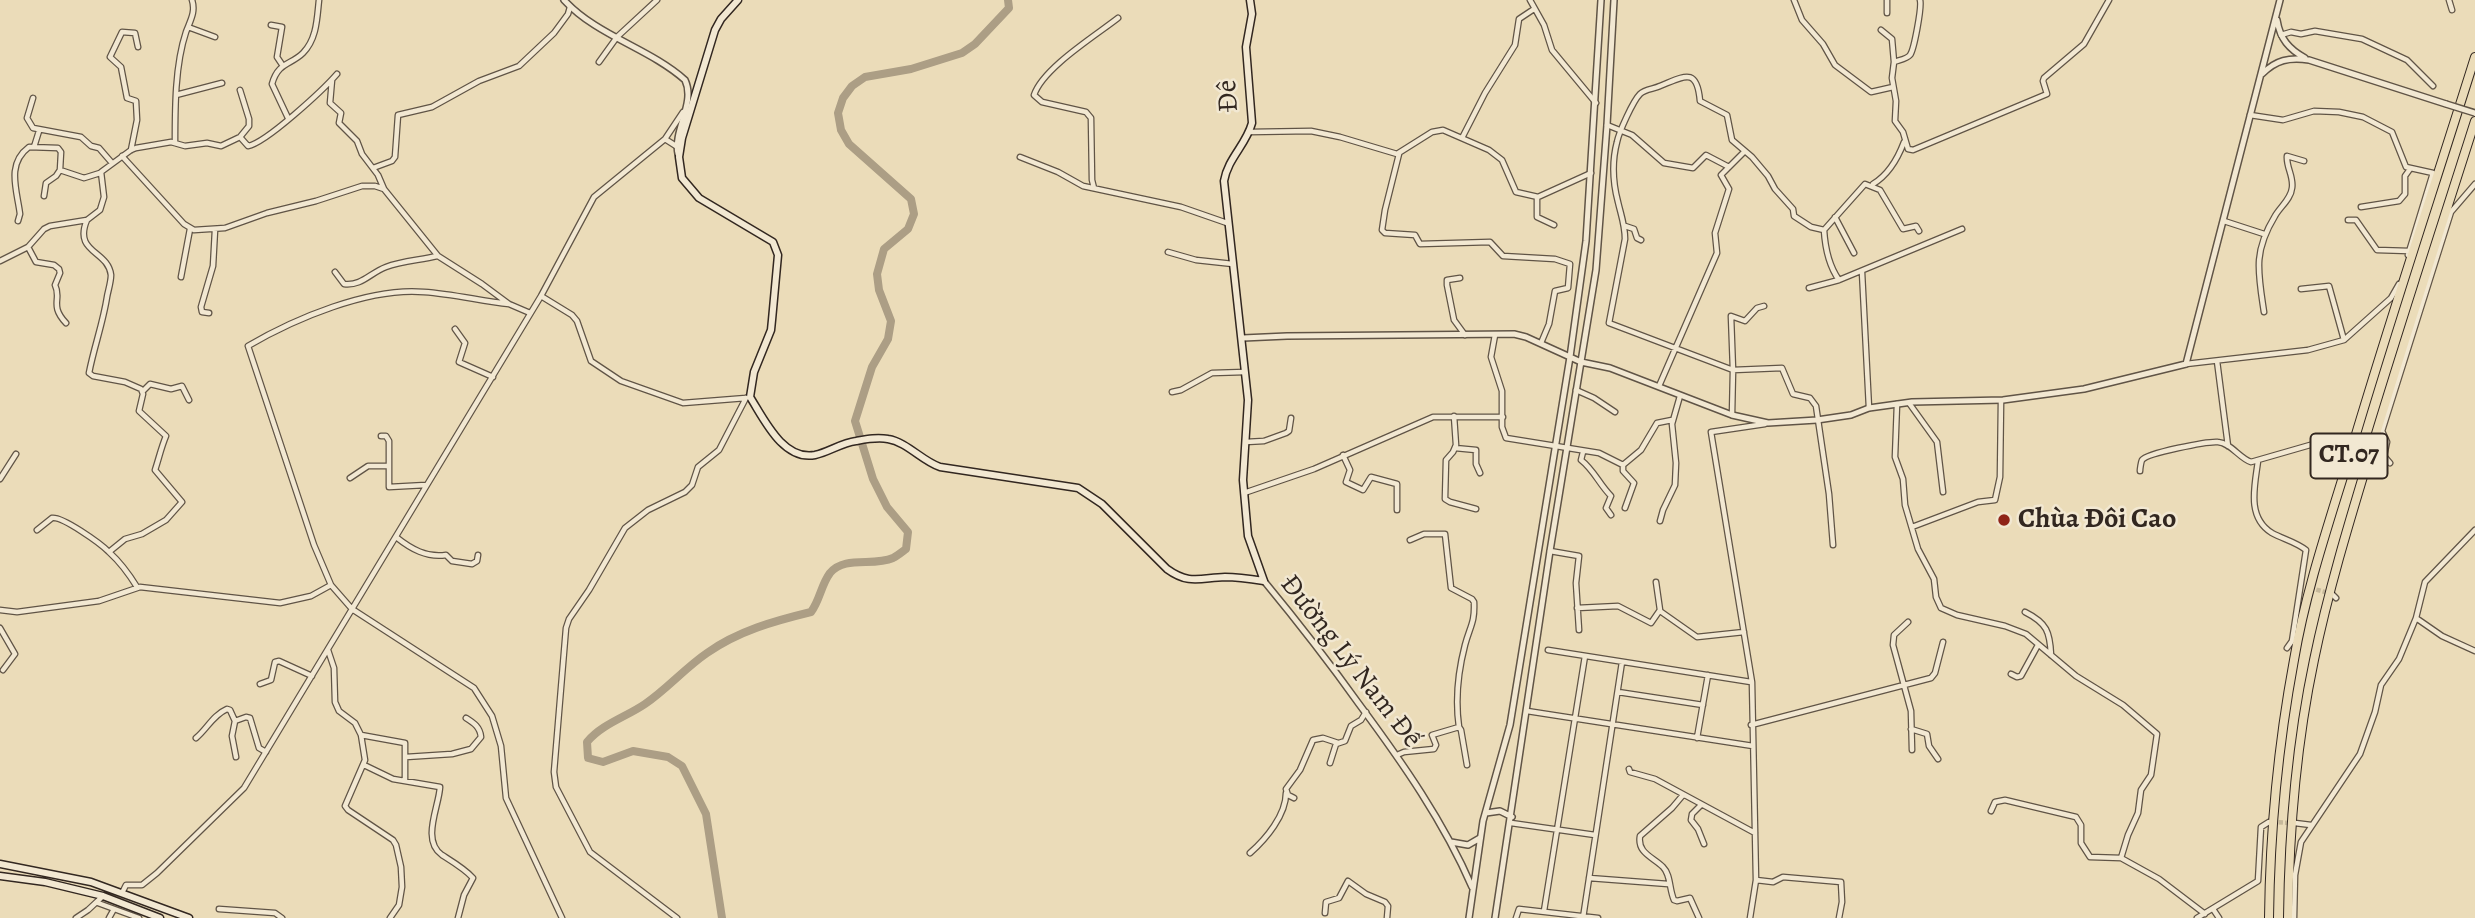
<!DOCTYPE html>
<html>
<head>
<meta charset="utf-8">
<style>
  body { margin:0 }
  canvas { display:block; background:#ebdcb9 }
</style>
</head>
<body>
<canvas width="2475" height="918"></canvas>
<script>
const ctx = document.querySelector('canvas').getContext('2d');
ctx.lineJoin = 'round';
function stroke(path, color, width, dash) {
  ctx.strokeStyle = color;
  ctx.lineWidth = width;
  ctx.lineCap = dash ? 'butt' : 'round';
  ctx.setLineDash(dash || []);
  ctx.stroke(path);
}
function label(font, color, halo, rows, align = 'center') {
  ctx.font = font + ' Alegreya,serif';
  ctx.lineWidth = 5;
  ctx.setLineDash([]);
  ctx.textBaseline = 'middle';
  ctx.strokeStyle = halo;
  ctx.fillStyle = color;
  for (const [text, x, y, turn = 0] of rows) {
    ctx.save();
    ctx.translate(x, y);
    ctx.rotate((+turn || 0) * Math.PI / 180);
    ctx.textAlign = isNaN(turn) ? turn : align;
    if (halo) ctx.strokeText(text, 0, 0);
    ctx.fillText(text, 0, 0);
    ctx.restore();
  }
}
stroke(new Path2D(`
  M722 918 706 814 682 766 668 757 633 751 603 762 588 758 587 742C602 724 626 717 645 704 667 689 685 668 707 653 738 631 774 621 811 612 820 600 821 585 830 573 845 555 873 567 893 558 897 556 902 552 906 549L908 532 887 507 873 479 855 421 872 367 888 339 891 321 879 290 877 274 884 249 908 229 914 214 911 199 849 144 841 130 838 113 843 98 852 86 865 77 911 69 962 53 975 44 1009 8 1008 0`), '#ac9e85', 8);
stroke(new Path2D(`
  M2310 588 2329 593
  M2272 822 2291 823`), '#c6b89a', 4.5, [4.5, 2]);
const minor = new Path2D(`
  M1530 0 1544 25 1552 50 1596 103
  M1794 0 1802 20 1823 44 1835 65 1871 92 1893 87
  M1920 0C1922 7 1914 50 1910 55 1907 59 1899 60 1894 62L1892 78 1896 101 1895 121 1903 132 1908 149 1913 150 2047 94 2043 81 2044 78 2084 44 2109 0
  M2449 0 2452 10
  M1887 13V0
  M271 25 282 27 277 57 283 66
  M188 27 215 37
  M1881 30 1892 39 1894 62
  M2281 35 2291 32 2301 34 2315 31 2362 39 2407 60 2433 86
  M599 62 617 37 657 0
  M332 80 330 103 341 113 339 123 357 141 362 154 378 175 384 189
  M176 95 222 83
  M33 98 27 118 33 128 81 137 91 146 99 148 112 163
  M2250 115 2283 120 2314 111 2339 112 2363 117 2392 132 2406 167 2433 173 2408 255
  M288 118 272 84C278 62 291 65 303 53 317 39 317 18 319 0
  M1607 125 1632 135 1664 163 1693 168 1706 155 1729 167
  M1250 132 1311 131 1340 137 1397 154 1432 132 1443 130 1489 150 1502 160 1516 192 1538 197 1591 173
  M240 137 248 146C266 143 323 90 337 74
  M1462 138 1485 93 1515 45 1519 19 1534 9
  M665 139 676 146
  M175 143C175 108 175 65 186 32 190 21 196 12 192 0
  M34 147 39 131
  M131 150 137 120 136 101 127 98 121 67 110 57 122 32 135 33 138 47
  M1399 154 1385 210 1382 230 1385 233 1415 235 1420 244 1490 242 1503 256 1555 259 1570 264 1568 288 1555 291 1549 324 1541 343
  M122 156 184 224 194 230 225 228 267 213 316 201 362 186H375L384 189 438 256 482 284 509 304 530 313
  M1020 157 1058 172 1083 186 1181 207 1227 223
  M373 168 392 161 395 157 398 115 432 107 479 81 519 66 554 33 568 14 570 7
  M60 170 84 178 100 173
  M1873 184C1888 175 1898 158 1904 142
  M1094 188 1092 180 1091 118 1086 112 1042 102 1034 95C1043 68 1095 36 1118 18
  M1537 197V217L1554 225
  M2361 207 2399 201 2405 194V176L2410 169
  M1835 217 1854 253
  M87 220C73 253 108 250 111 275 111 282 108 291 107 297 103 323 94 347 89 373L93 376 125 382 141 389 143 394 139 411 166 436C161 448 159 458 155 470L182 502 166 520 142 534 125 539 109 552
  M2348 220H2356L2377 250 2409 251
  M18 221 20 214C17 190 6 164 29 147L58 148 61 152 60 170 56 176 46 183 44 196
  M2224 221 2264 234
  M1625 226 1634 229 1637 238 1641 240
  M1824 230 1811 227 1794 216 1793 209 1775 189 1768 176 1752 157 1732 140 1727 115 1700 101C1697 67 1685 76 1660 86 1654 89 1645 89 1640 94 1633 101 1619 132 1617 142 1612 161 1613 183 1618 202 1621 215 1625 225 1625 239L1609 323 1733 370 1782 368 1793 394 1810 398 1816 406 1829 494 1833 545
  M1919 231 1916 226 1903 229 1880 190 1865 184 1824 230C1825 246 1829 266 1839 280L1962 229
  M28 247 36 262 54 265 59 269 60 273 55 285C62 299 49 305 66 323
  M1168 252 1196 260 1233 264
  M0 261 28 247 44 229 50 226 87 220 100 210 104 197 101 172 131 150 136 148 171 142 185 146 207 143 221 146 240 137 249 126V119L240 90
  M335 272 344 284C362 286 370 273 386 267 401 261 421 260 437 256
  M1862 272 1869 408
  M181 277 190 229
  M1460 278 1447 280V285L1454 320 1465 335
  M1809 288 1839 280
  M2301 289 2329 286 2344 340
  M541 296 572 315 577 321 591 361 621 381 683 403 746 398
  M509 304C481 301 453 294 424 292 369 287 294 319 248 346L314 545 331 585 352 609 474 688 492 716 501 746 506 798 562 918
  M2264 312C2258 272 2253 252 2275 216 2280 207 2291 199 2292 188 2294 177 2286 167 2287 156L2304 161
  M209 313 202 312 201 307 213 266 215 230
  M455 329 465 343 459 362 493 377
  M1495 335 1491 357 1502 391V427L1506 438 1599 453 1623 465 1641 450 1657 423 1672 420
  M2217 361 2228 446
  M2186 364 2308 350 2344 340 2391 298 2399 284
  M1659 386 1717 253 1715 233 1729 189 1721 175 1745 151
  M1576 390 1594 398 1615 412
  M143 391 150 384 171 389 182 386 189 400
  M1172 392 1181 390 1212 373 1245 372
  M1909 403 1937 442 1943 492
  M1897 404 1895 457 1903 479 1905 505 1918 549 1934 579 1936 597 1941 608 1957 615 2005 626 2026 634 2076 676 2123 705 2157 734 2151 775 2141 790 2138 813 2128 835 2121 858
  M1732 415 1733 370 1731 316 1745 321 1757 308 1764 306
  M1454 416 1456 445 1453 452 1446 460 1445 499 1450 502 1476 509
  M381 436H386L389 441V487L426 485
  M1246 442 1264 441 1286 433 1289 431 1291 418
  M1455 448 1476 450V464L1480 473
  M1583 452 1581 460C1594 470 1599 484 1611 496L1606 508 1611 515
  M1343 455 1350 470 1346 482 1363 490 1371 477 1397 484V510
  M2258 461C2255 485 2246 517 2272 533 2283 539 2296 542 2306 550L2292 641 2287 648
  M2390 463 2384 456 2387 442 2382 431 2451 212 2475 184
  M1623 465V471L1634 483 1625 508
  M2140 471C2140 469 2141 462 2142 460 2147 453 2208 441 2218 442 2231 443 2239 458 2251 462L2317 443
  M350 478 368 466H387
  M0 479 16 454
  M1244 493 1314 469 1433 417H1503
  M1660 521 1663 510 1675 485 1676 463 1672 424 1680 396
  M1912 527 1978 502 1995 500 2000 477 2001 401
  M37 530 52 518C62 516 100 543 109 552 120 562 129 574 137 587
  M396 537C411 549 427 558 446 555L452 561 472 564 477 561 478 555
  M1410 540 1424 534H1445L1451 588 1472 599 1474 602C1475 623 1470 626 1465 645 1458 672 1455 699 1459 727L1461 730 1467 765
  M1550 551 1579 556 1576 583 1579 630
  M2331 593 2336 598
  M1577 608 1618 606 1651 623 1660 610 1656 582
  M0 610 17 612 99 601 140 587 280 603 311 596 331 585
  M1660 611 1697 637 1744 632
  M2025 612C2047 623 2050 632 2051 655
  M2416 618 2442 636 2475 651
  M1908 622 1894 635 1893 645 1911 711 1912 750
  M0 628 15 654 3 670
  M328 650 334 668 335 702 339 711 355 723 361 735 365 760 345 806 348 810 393 840 396 845 401 867 402 887 399 905 390 918
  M1548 650 1751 682
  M2011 674 2017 677 2021 676 2038 645
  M260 684 271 680 275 662 279 661 312 676
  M1618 692 1703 705
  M1527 711 1753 746
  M235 721 232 736 236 757
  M1751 725 1931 678 1935 673 1943 642
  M1911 729 1927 734 1929 746 1938 759
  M361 735 405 743V780
  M196 738C207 729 213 715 227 709L230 710 235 721 246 717 250 718 259 748 266 752
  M1697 738 1708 675
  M1397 755 1404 752 1434 749 1436 745 1432 735 1459 727
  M406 757 452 754 471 749 481 737C480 727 474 723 466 718
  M1330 763 1336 744 1345 741 1351 726 1361 720 1366 712
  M364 765 393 779 440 787C439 807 421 840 442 855 453 862 465 869 473 878L464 895 458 918
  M1629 769 1630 772 1655 779 1755 833
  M1683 795 1672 808 1640 836C1637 853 1653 857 1663 867 1671 875 1669 889 1674 900L1677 901 1690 898 1699 918
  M1294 798 1288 795 1286 789 1300 770 1313 740 1323 738 1338 743
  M1701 805 1692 814 1691 820 1698 829 1704 844
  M1991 811 1995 802 2005 800 2076 817 2081 825V843L2090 857 2121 858 2159 879 2205 914
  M1511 823 1595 835
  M2295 823 2311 825
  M1250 853C1266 839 1286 815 1286 793
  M1589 878 1668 884
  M1756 880 1773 882 1783 877 1841 882 1842 902 1839 918
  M122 893 126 885H142L157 873 244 788 541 296 594 197 665 139 683 112
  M98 903 139 918
  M219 909 275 913 282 918
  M2213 909 2219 918
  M1544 911 1585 656
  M1325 913 1326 902 1339 898 1348 881 1366 894 1385 902 1388 906 1387 918
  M76 918 88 910 103 896
  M109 918 114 909
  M677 918 590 852 556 787 554 772 566 628 569 619 589 590 625 528 648 510 685 492 692 485 698 467 719 450 746 398
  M1516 918 1519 909 1598 918
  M1583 918 1622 662
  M1750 918 1756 880 1752 682 1711 432 1765 424
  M2197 918 2258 881 2261 827 2269 822
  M2294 918 2295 875 2301 842 2360 754 2375 712 2381 685 2399 659 2416 618 2425 582 2475 530`);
const tertiary = new Path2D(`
  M564 0C597 36 649 48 685 80 696 103 673 130 678 154
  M2277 20C2280 39 2289 49 2305 58
  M2262 74C2276 60 2289 57 2309 60L2446 104
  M1243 338 1287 336 1514 334 1526 337 1581 362 1610 368 1732 415 1768 423 1817 420 1851 415 1869 408 1912 402 2003 400 2084 389 2186 364 2280 0
  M1264 581C1297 621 1329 662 1359 704 1402 762 1444 822 1472 887
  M1486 813 1500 811 1512 817
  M1451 842 1468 845 1480 838
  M1469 918 1483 821 1510 725 1570 357 1586 241 1601 0
  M1495 918 1550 551 1596 270 1607 125 1614 0`);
const secondary = new Path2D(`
  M738 0 721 19 715 30 682 138 679 157 682 178 699 198 773 242 778 255 772 320 771 330 754 372 750 397C764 419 783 461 815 455 829 452 841 443 856 441 867 439 877 437 888 439 907 442 922 461 940 467L1078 488 1102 504 1167 569C1189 585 1200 578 1225 577 1238 577 1251 579 1264 581L1248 536 1243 480 1248 400 1224 181C1228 158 1246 145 1252 123L1246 47 1252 14 1250 0
  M0 864 91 882 189 918
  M0 876 45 882 103 896 160 918`);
const motorway = new Path2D(`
  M2269 918C2270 831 2278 746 2294 660 2306 589 2330 520 2351 451 2390 319 2434 188 2475 57
  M2288 918C2289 831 2296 745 2314 660 2328 592 2348 526 2368 460 2402 347 2439 234 2475 121`);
stroke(minor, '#605446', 7);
stroke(tertiary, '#605446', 8);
stroke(secondary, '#322720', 9);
stroke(motorway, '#322720', 10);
stroke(minor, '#f2e8d2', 4.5);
stroke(tertiary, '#f2e8d2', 5);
stroke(secondary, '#f2e8d2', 6);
stroke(motorway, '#ebdcb9', 8);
const tertiaryBridge = new Path2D(`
  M2446 104 2475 113`);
stroke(tertiaryBridge, '#605446', 8, []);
stroke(tertiaryBridge, '#f2e8d2', 5);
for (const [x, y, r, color] of [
  [2004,520,7,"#8f2418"]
]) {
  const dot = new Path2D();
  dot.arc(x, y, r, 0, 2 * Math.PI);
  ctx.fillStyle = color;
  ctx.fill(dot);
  stroke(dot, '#f2e8d2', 2.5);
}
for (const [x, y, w] of [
  [2349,456,77]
]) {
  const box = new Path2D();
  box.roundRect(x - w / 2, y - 22.5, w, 45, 5);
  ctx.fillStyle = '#f2e8d2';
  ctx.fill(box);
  stroke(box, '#322720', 2);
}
label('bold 26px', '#322720', null, [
  ["CT.07",2349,456]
]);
label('28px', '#322720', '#f2e8d2', [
  ["Đê",1229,96,-94],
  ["Đường Lý Nam Đế",1350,662,52]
]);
label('bold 28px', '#322720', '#f2e8d2', [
  ["Chùa Đôi Cao",2018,520]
], 'left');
</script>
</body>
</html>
